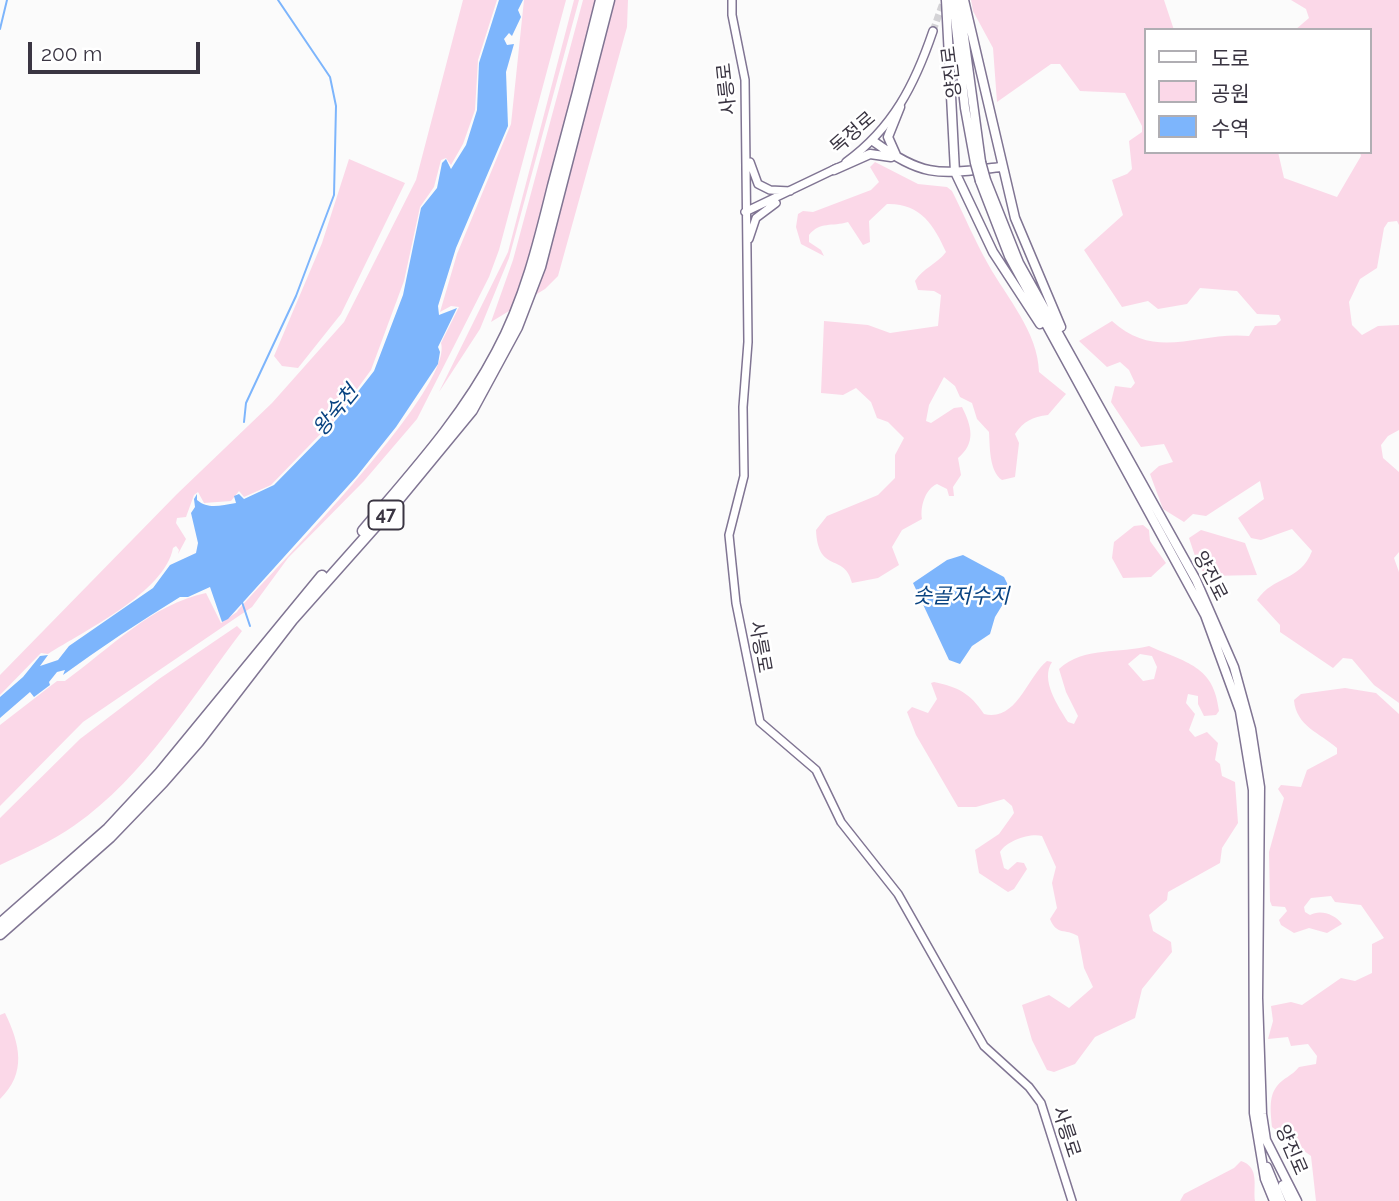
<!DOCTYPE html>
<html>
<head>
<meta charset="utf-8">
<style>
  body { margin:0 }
  #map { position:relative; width:1399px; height:1201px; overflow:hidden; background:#fbfbfb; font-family:Raleway,"Noto Sans KR",sans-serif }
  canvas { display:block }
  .legend { position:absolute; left:1144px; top:28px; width:228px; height:126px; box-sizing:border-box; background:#fff; border:2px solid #b0aeb3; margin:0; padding:9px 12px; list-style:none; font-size:21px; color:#3a3542 }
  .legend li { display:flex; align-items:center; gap:14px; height:35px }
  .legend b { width:35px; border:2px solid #b0aeb3 }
  .scale { position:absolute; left:28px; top:42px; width:172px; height:32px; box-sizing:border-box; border:4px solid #3a3542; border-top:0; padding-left:9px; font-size:21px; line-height:24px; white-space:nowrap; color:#3a3542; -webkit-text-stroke:5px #fff; paint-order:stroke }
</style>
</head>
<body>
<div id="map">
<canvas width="1399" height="1201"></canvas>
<ul class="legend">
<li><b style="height:9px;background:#fff"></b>도로</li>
<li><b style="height:19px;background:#fbd8e8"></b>공원</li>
<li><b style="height:19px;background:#7db5fc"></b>수역</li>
</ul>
<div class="scale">200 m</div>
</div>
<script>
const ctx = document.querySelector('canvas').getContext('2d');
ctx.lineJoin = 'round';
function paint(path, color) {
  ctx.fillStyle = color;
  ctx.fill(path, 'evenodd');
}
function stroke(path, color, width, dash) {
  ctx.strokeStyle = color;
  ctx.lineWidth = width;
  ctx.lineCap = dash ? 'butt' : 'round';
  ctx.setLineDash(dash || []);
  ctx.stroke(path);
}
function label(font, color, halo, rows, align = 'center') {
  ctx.font = font + ' Raleway,"Noto Sans KR",sans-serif';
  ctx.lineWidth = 5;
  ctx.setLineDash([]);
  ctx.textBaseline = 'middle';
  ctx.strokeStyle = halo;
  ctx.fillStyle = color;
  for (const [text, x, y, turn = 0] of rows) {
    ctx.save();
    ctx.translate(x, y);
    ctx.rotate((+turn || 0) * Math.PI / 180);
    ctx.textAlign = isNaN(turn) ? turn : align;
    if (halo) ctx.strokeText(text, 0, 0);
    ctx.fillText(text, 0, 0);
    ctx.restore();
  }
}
paint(new Path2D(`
  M463 0H497L478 60 475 110 463 144 451 165 446 158 441 160 434 187 420 207 404 281 371 370 336 418 271 485 244 497 239 491 231 501 204 503 198 492 194 495 186 517 177 518 176 523 186 539 178 554 179 550 176 546 173 548C165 592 84 631 48 654L41 653 0 695V675L177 494 272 403 344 322 416 180Z
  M524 0H566L499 250 489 277 417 419 364 481 288 558 252 607 83 722 0 806V725L57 681H65C109 649 152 604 206 593L221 623 237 612C272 571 454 389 441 343L459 307 451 306 440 312 457 254 511 124Z
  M574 0H579L509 258 480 329 439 392 508 252Z
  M583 0H628L627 27 558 276 545 289 491 322 513 260Z
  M971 0H1164L1174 30H1145V152H1278L1284 178 1337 197 1361 156 1360 152H1369V30H1295L1309 18 1306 9 1291 0H1399V225L1397 221 1388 222 1384 228 1377 268 1360 279 1349 302 1352 325 1362 335 1378 326 1399 325V430L1388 436 1381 445 1383 458 1399 472V552L1394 558 1399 572V703L1374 685 1352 659 1343 658 1333 668 1280 632V625L1257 600C1274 575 1300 582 1312 551L1292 529 1261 540 1251 538 1238 518 1264 499 1260 481 1206 516 1193 514 1184 522 1163 509 1150 474 1159 466 1173 462 1164 444 1141 447 1111 402 1115 386 1131 388 1135 383 1129 370 1120 362 1107 367 1079 341 1112 321C1157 362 1198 331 1249 336L1255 326 1276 325 1281 320 1279 315 1257 314 1237 291 1200 288 1187 304 1158 309 1148 301 1122 307 1084 250 1123 215 1112 180 1127 174 1132 169 1129 141 1142 132V126L1125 93 1080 91 1060 64H1051L997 102 993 48 973 11Z
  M349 159 405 183 341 314 298 368 282 366 274 356 322 243Z
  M875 162 918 184 947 187 952 191C964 215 975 241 988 264 1007 298 1038 332 1039 372L1066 394 1048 415C1032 417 1024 421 1015 434L1019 443 1015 477 1002 480C989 471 990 447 989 432L977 419 972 403 960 397 955 386 944 377 929 405 926 421 931 423 954 408 962 407C972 427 976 443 958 458L961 475 953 487 954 496H949L947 489 937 484C925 489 920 507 922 519L902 530 892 547 899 565 878 578 852 583C845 552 818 575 816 530L827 516 878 495 895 478V455L904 438 888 422 877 418 871 402 856 388 843 395 821 393 824 321 868 325 890 333 938 326 941 295 934 291 918 290 915 281C923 268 937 264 946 252 934 225 920 203 887 204L869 221 870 242 863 245 848 222C832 227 820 221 809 235V242L821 250 824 256 801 244 796 227 798 214 803 211 813 212 871 190 879 182 870 167Z
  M1143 525 1149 530 1150 541 1166 563 1151 577 1123 578 1112 558 1114 542 1134 526Z
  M1201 530 1245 543 1257 575 1209 576 1199 568 1189 538Z
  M237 626 242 631C192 697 144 777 75 825 53 841 25 853 0 865V818L80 739 159 679Z
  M1149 646C1186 663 1214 665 1219 711L1216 715 1204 716 1198 704V696L1188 694 1186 703 1195 714 1189 730 1195 737 1207 732 1218 743 1215 760 1220 764 1222 776 1235 782 1238 823 1222 848 1220 863 1168 892 1167 900 1149 915 1153 931 1171 942 1172 952 1142 989 1135 1018 1095 1037 1075 1064 1054 1072 1047 1070 1032 1040 1022 1005 1049 995 1069 1008 1093 987 1084 968 1078 936C1065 928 1057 936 1050 919L1057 908 1052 883 1056 867 1042 836C1029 833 1007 841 1000 852L1004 868 1008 870 1017 862 1024 863 1027 869 1014 889 1008 892 979 873 975 850 999 834 1014 813 1012 806 1004 799 976 807H958L916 735 907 712 912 707 928 713 937 699 931 683 934 682C958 687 970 693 984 714 1017 722 1027 677 1047 661L1052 662C1040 680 1058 706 1068 722L1074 724 1078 716 1066 692 1059 669C1084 646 1120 654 1149 646ZM1140 654 1152 656 1157 667 1154 679 1143 681 1128 664Z
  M1345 688 1376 693 1399 714V1201H1316L1311 1156 1272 1127C1271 1114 1268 1097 1277 1086 1283 1078 1292 1076 1299 1067L1316 1064 1317 1056 1308 1044 1291 1046 1288 1037 1268 1039 1273 1021 1271 1006 1291 1002 1302 1005 1341 978 1355 981 1372 973V944L1384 938 1361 905 1335 902 1331 896 1311 898 1304 907 1305 912 1310 915C1320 909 1335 914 1342 924L1327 933 1309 928 1294 933 1281 925 1279 920 1287 911 1285 907 1272 906 1270 901 1269 852 1284 798 1278 789 1281 785 1301 787 1307 770 1337 754V748C1320 733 1296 726 1294 700L1301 694Z
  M5 1013C20 1044 27 1073 0 1099V1015Z
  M1241 1161C1260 1167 1253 1186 1255 1201H1180L1184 1194 1234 1168Z`), '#fbd8e8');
paint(new Path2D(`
  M499 0H523L518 10 521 17 512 36 509 33 504 39 507 45 514 44 506 72 508 126 456 248 438 306 439 315 457 308 438 347 440 352 438 364 396 427 357 476 228 619 222 622 210 587 188 597H180C139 622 100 648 63 675L65 670 57 672 49 682 50 685 34 697 30 692 0 718V697L23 677 40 656 48 655 40 666 58 660 69 646 153 588 170 565 196 553 198 543 191 513 195 507 194 499 197 494V500C209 510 221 505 236 503L234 496 239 494 244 499 274 485 328 430 374 371 403 295 421 208 437 188 442 163 446 159 451 169 466 145 477 110 479 63Z
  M963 555 1004 577 1011 591 995 617 990 634 972 646 960 664 949 660 913 583 947 560Z`), '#7db5fc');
stroke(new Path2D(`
  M0 29 7 0
  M244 422 246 403 296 296 334 195 336 106 330 77 278 0
  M242 602 250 626`), '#7db5fc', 2);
stroke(new Path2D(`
  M933 31 944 0`), '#d4d3d6', 7, [7, 3.5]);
const tertiary = new Path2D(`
  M732 0V15L745 80 748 342 743 407 744 476 729 535 736 603 760 722 816 770 841 822 898 894 984 1046 1029 1087 1041 1103 1072 1201
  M750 162 758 184 770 190 790 191
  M846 162C893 128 915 84 933 31
  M745 212 837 168
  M749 239 756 218 776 203`);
const secondary = new Path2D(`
  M946 0 955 172 993 252 1040 324
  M953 0 965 108 975 163
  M959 0 981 162
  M964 0 1015 218 1061 327
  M873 141C926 179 939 174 1001 167
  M896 155 888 137 900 107
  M834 170 870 154 891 157
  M986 180 1019 263 1196 580 1234 667 1251 729 1260 787 1258 998 1262 1114 1266 1140 1297 1201
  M980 181 1009 256 1205 615 1240 711 1253 790 1254 1113 1265 1179 1274 1201
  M1267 1167 1281 1201
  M1283 1185 1290 1201`);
const trunk = new Path2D(`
  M363 531C411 474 462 419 497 352 525 300 539 243 553 186 570 124 586 62 601 0
  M0 924 108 829 160 773 322 576
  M0 934 110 837 163 782 198 742 292 620 388 512 472 410 517 327 540 267 609 0`);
stroke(tertiary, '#807593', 10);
stroke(secondary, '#807593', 11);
stroke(trunk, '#807593', 13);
stroke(tertiary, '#fff', 7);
stroke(secondary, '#fff', 8);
stroke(trunk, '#fff', 10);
const secondaryBridge = new Path2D(`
  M981 162 986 180
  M975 163 980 181`);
stroke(secondaryBridge, '#807593', 11, []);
stroke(secondaryBridge, '#fff', 8);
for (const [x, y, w] of [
  [386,515,35]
]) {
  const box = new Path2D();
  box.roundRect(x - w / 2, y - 14.5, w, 29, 5);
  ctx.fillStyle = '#fff';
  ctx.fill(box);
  stroke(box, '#3a3542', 2);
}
label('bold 18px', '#3a3542', null, [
  ["47",386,515]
]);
label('19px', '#3a3542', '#fff', [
  ["양진로",952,72,-97],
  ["사릉로",727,89,-96],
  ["독정로",853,133,-41],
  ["양진로",1210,576,63],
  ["사릉로",760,647,80],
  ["사릉로",1066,1132,72],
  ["양진로",1291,1150,67]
]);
label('italic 21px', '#094381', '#fff', [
  ["왕숙천",336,411,-51],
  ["솟골저수지",961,597]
]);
</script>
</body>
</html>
